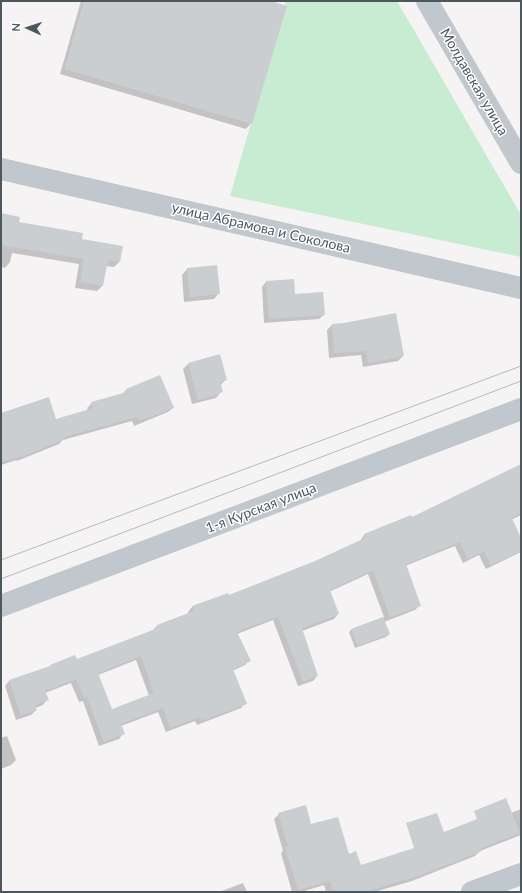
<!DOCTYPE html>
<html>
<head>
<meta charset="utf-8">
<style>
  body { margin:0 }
  #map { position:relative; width:522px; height:893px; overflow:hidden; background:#f5f3f3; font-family:Lato,sans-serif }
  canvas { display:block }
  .frame { position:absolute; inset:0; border:2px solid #4d585e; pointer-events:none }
  .north { position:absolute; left:8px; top:8px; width:40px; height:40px; -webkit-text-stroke:3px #fff; paint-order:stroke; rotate:273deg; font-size:11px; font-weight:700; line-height:16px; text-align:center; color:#4d585e }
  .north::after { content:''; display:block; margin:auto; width:14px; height:18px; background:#4d585e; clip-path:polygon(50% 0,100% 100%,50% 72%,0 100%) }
</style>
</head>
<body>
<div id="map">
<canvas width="522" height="893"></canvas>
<div class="frame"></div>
<div class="north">N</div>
</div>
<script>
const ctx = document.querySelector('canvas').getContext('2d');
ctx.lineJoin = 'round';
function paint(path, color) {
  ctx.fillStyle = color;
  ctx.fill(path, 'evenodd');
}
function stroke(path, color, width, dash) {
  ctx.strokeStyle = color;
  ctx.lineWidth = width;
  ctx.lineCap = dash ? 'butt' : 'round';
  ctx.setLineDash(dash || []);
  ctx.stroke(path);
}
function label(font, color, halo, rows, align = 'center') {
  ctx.font = font + ' Lato,sans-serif';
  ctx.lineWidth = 3;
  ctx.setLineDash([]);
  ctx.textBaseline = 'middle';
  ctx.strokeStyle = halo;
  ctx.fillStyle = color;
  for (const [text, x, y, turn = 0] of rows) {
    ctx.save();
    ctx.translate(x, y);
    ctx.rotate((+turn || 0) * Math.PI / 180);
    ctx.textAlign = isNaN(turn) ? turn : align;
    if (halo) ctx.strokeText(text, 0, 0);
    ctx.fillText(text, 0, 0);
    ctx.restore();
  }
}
paint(new Path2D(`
  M286 1H397L521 215V257L230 196Z`), '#c8ecd1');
paint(new Path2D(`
  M81 1H267L251 123 246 129 60 74Z
  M1 215 18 223 80 240 119 262 114 267 106 266 102 286 97 291 75 288 79 264 12 253 10 262 5 268 1 267Z
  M216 266 219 293 214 299 184 302 182 275 187 269Z
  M266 282 294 295 324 315 319 319 264 323 262 287Z
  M332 325 403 356 398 361 363 367 361 355 329 358 327 330Z
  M219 355 226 379 221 385V392L216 398 192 404 183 369 188 364Z
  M127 389 173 408 168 412 134 426 132 421 63 440 59 444 17 461V460L1 465V414L55 420 88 411 87 408 92 403 122 395Z
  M521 466V515L511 520 521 540V552L486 569 479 555 463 563 455 546 405 566 420 605 415 610 384 622 389 634 386 637 355 648 349 632 351 630 384 617 368 574 329 592 338 614 334 619 302 631 317 676 313 681 298 686 273 620 237 634 249 660 245 665 232 671 245 703 241 708 197 725 195 721 166 732 158 712 121 726 123 734 119 739 99 746 83 701 79 702 71 683 45 693 47 700 43 705 35 708 36 710 31 715 16 720 5 686 9 681 48 668 50 666 76 661 152 631 157 626 189 614 188 612 192 607 228 596 315 562 360 541 364 535 412 518ZM136 660 149 696 111 711 98 675Z
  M7 736 16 760 11 765 1 769V738Z
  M521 809V835L480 851 475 856 412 881 374 892H326L324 885 301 892H292L281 853 283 851 274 819 279 814 311 825 348 855 360 867 426 847Z
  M243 883 247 892H219Z`), '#0003');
paint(new Path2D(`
  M84 1H271L287 6 252 124 65 69Z
  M1 213 20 217 19 222 83 233 82 239 123 246 120 262 108 260 103 286 80 282 84 259 1 245Z
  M217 265 220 294 190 297 187 268Z
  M294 279 295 294 323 292 325 315 269 319 266 281Z
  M396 313 404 356 368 363 366 351 334 353 332 324 344 323Z
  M220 354 227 380 220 382 223 392 198 400 188 363Z
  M160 375 174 408 139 421 137 417 64 437 65 439 22 457V456L1 462V413L49 397 56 419 93 408 91 402 127 392 126 389Z
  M521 464V513L512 518 521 538V551L491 565 484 551 468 559 460 542 406 564 421 606 390 617 373 570 330 590 339 614 302 628 318 676 303 682 278 616 237 632 251 661 233 669 247 704 201 721 200 717 170 728 163 708 121 724 125 734 104 742 87 697 84 698 76 679 45 691 49 700 35 705 37 710 21 715 9 680 50 666V665L75 655 77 659 158 628 157 625 194 611 192 606 228 593 229 595 315 561 365 538 364 534 411 515 412 517ZM141 656 154 693 112 709 98 673Z
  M383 617 390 634 358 646 351 629Z
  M506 798 520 833 481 848 482 851 418 876 366 892H333L330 881 298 890 285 847 288 846 278 813 306 805 311 824 338 817 349 854 356 851 361 865 414 848 406 823 437 813 444 832 477 819 474 811Z`), '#caced1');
stroke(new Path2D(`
  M427 1 521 163
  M1 169 521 288
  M1 606 521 409
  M472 892 521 874`), '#c1c8cd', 22);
stroke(new Path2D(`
  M1 560 521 366
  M1 579 521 381`), '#b6b9bc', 1);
label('14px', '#4d585e', '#fff', [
  ["Молдавская улица",474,82,60],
  ["улица Абрамова и Соколова",261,228,13],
  ["1-я Курская улица",261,508,-21]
]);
</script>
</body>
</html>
